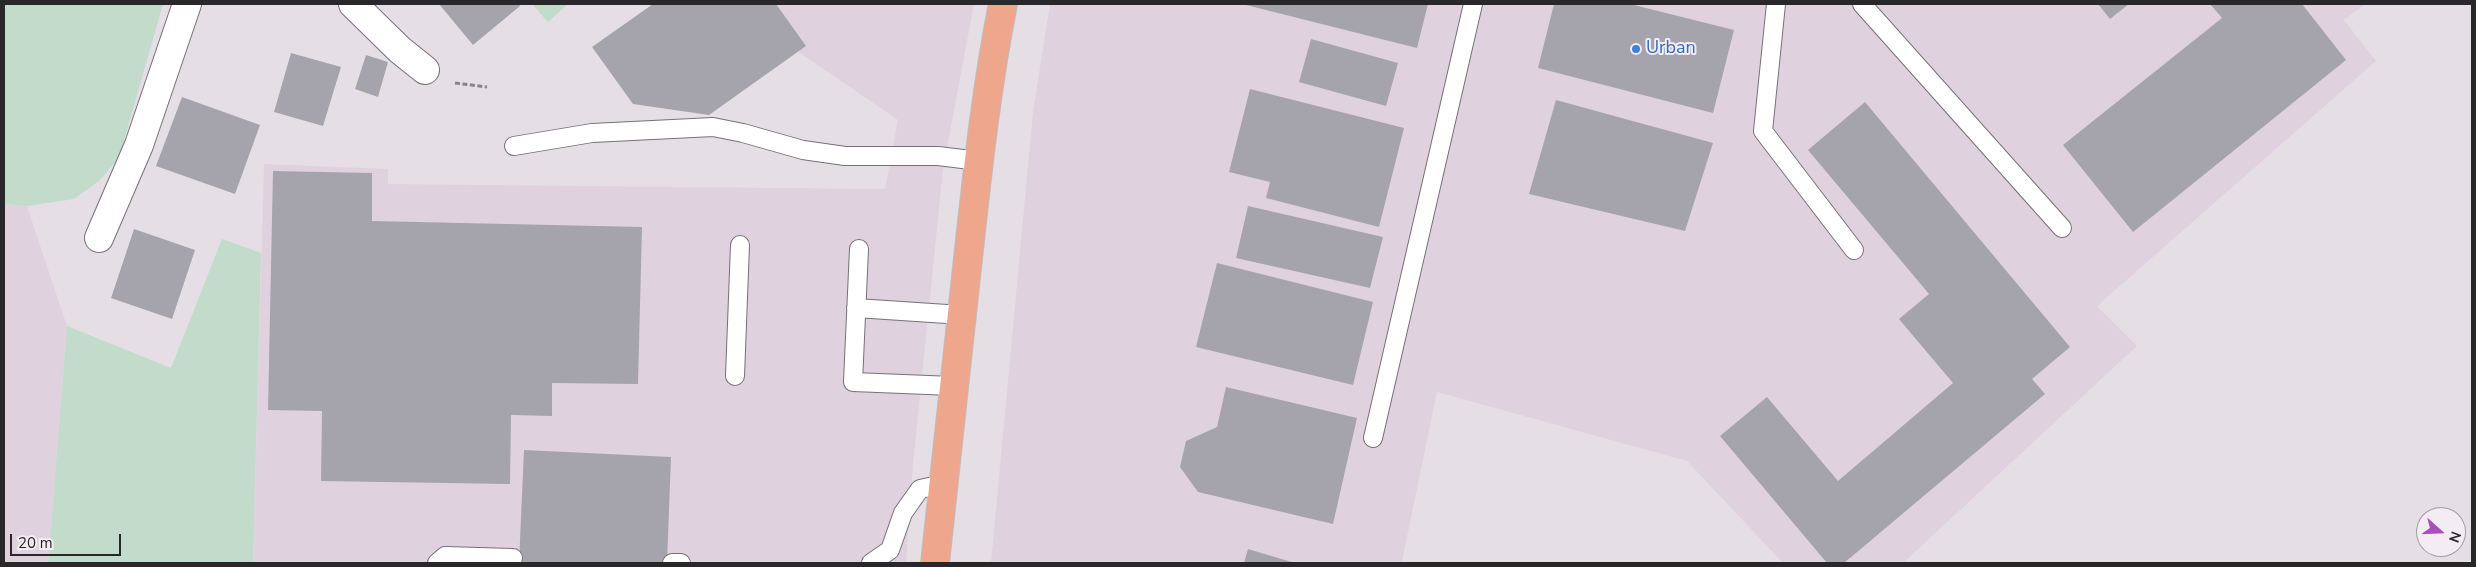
<!DOCTYPE html>
<html>
<head>
<meta charset="utf-8">
<style>
  body { margin:0 }
  #map { position:relative; width:2476px; height:567px; overflow:hidden; background:#e5dfe5; font-family:"Nunito Sans",sans-serif }
  canvas { display:block }
  .frame { position:absolute; inset:0; border:5px solid #292729; pointer-events:none }
  .north { position:absolute; left:2416px; top:507px; width:50px; height:50px; box-sizing:border-box; background:#f3ecf2; border:1px solid #a29da2; border-radius:50%; rotate:110deg; font-size:14px; font-weight:700; line-height:20px; text-align:center; color:#292729 }
  .north::after { content:''; display:block; margin:auto; width:18px; height:22px; background:#aa4fba; clip-path:polygon(50% 0,100% 100%,50% 72%,0 100%) }
  .scale { position:absolute; left:10px; top:534px; width:111px; height:22px; box-sizing:border-box; border:2px solid #292729; border-top:0; padding-left:6px; font-size:15px; line-height:18px; white-space:nowrap; color:#292729; -webkit-text-stroke:4px #f3ecf2; paint-order:stroke }
</style>
</head>
<body>
<div id="map">
<canvas width="2476" height="567"></canvas>
<div class="frame"></div>
<div class="north">N</div>
<div class="scale">20 m</div>
</div>
<script>
const ctx = document.querySelector('canvas').getContext('2d');
ctx.lineJoin = 'round';
function paint(path, color) {
  ctx.fillStyle = color;
  ctx.fill(path, 'evenodd');
}
function stroke(path, color, width, dash) {
  ctx.strokeStyle = color;
  ctx.lineWidth = width;
  ctx.lineCap = dash ? 'butt' : 'round';
  ctx.setLineDash(dash || []);
  ctx.stroke(path);
}
function label(font, color, halo, rows, align = 'center') {
  ctx.font = font + ' "Nunito Sans",sans-serif';
  ctx.lineWidth = 4;
  ctx.setLineDash([]);
  ctx.textBaseline = 'middle';
  ctx.strokeStyle = halo;
  ctx.fillStyle = color;
  for (const [text, x, y, turn = 0] of rows) {
    ctx.save();
    ctx.translate(x, y);
    ctx.rotate((+turn || 0) * Math.PI / 180);
    ctx.textAlign = isNaN(turn) ? turn : align;
    if (halo) ctx.strokeText(text, 0, 0);
    ctx.fillText(text, 0, 0);
    ctx.restore();
  }
}
paint(new Path2D(`
  M750 4H974L943 169 913 465 906 563H253L264 164 388 169V184L885 189 898 120 778 38Z
  M1050 4H2365L2344 20 2376 61 2097 306 2137 346 1903 563H1783L1687 461 1437 392 1402 561 1410 563H991L1033 112Z
  M4 204 27 206 67 326 48 563H4Z`), '#dfd2de');
paint(new Path2D(`
  M4 4H163L119 158 99 181 74 199 27 206 4 204Z
  M532 4H568L548 22Z
  M222 239 261 253 253 563H48L67 326 171 368Z`), '#c2dbca');
paint(new Path2D(`
  M439 4H519L520 6 473 45Z
  M653 4H776L806 46 709 115 633 104 592 47Z
  M1242 4H1428L1417 48Z
  M1554 4H1630L1734 30 1713 113 1538 68Z
  M2098 4H2129L2110 19Z
  M2210 4H2302L2346 60 2133 232 2063 145 2222 18Z
  M1311 39 1398 63 1386 106 1299 82Z
  M291 53 341 67 323 126 274 112Z
  M366 55 388 62 378 97 355 89Z
  M1250 89 1404 128 1379 227 1266 198 1270 182 1229 172Z
  M182 97 260 125 235 194 156 166Z
  M1556 100 1713 143 1685 231 1529 194Z
  M1865 102 2070 347 2032 379 2045 394 1844 563H1827L1720 436 1767 397 1838 481 1953 383 1899 319 1929 294 1808 150Z
  M273 171 372 173V221L642 227 638 384 552 383V416L511 415 510 484 321 481 322 411 268 410Z
  M1248 206 1383 237 1370 288 1236 258Z
  M134 229 195 250 172 319 111 298Z
  M1217 263 1373 302 1353 385 1196 347Z
  M1226 387 1357 418 1333 524 1198 492 1180 467 1186 441 1217 427Z
  M524 450 671 457 667 563H519Z
  M1248 549 1295 563H1244Z`), '#a5a4ac');
const lane = new Path2D(`
  M1776 4 1763 131 1854 250
  M1862 4 2062 228
  M514 146 592 133 713 127 743 133 803 150 845 156H938L979 161
  M859 249 853 382 953 386
  M856 308 962 315
  M735 376 740 245
  M1373 438 1473 4
  M437 563 445 556 513 558
  M672 563H681
  M871 563 890 550 903 513 920 489 943 484`);
const street = new Path2D(`
  M353 4 400 50 425 70
  M99 238 139 145 187 4`);
const primary = new Path2D(`
  M935 563C945 468 956 373 966 277 976 186 985 94 1003 4`);
stroke(lane, '#777177', 20);
stroke(street, '#777177', 30);
stroke(primary, '#bfbebf', 30);
stroke(new Path2D(`
  M455 83 487 87`), '#888488', 3, [5, 2.5]);
stroke(lane, '#fff', 18);
stroke(street, '#fff', 28);
stroke(primary, '#eea68d', 28);
for (const [x, y, r, color] of [
  [1636,49,5,"#3f7fe0"]
]) {
  const dot = new Path2D();
  dot.arc(x, y, r, 0, 2 * Math.PI);
  ctx.fillStyle = color;
  ctx.fill(dot);
  stroke(dot, '#f3ecf2', 2);
}
label('18px', '#366cbe', '#f3ecf2', [
  ["Urban",1646,49]
], 'left');
</script>
</body>
</html>
